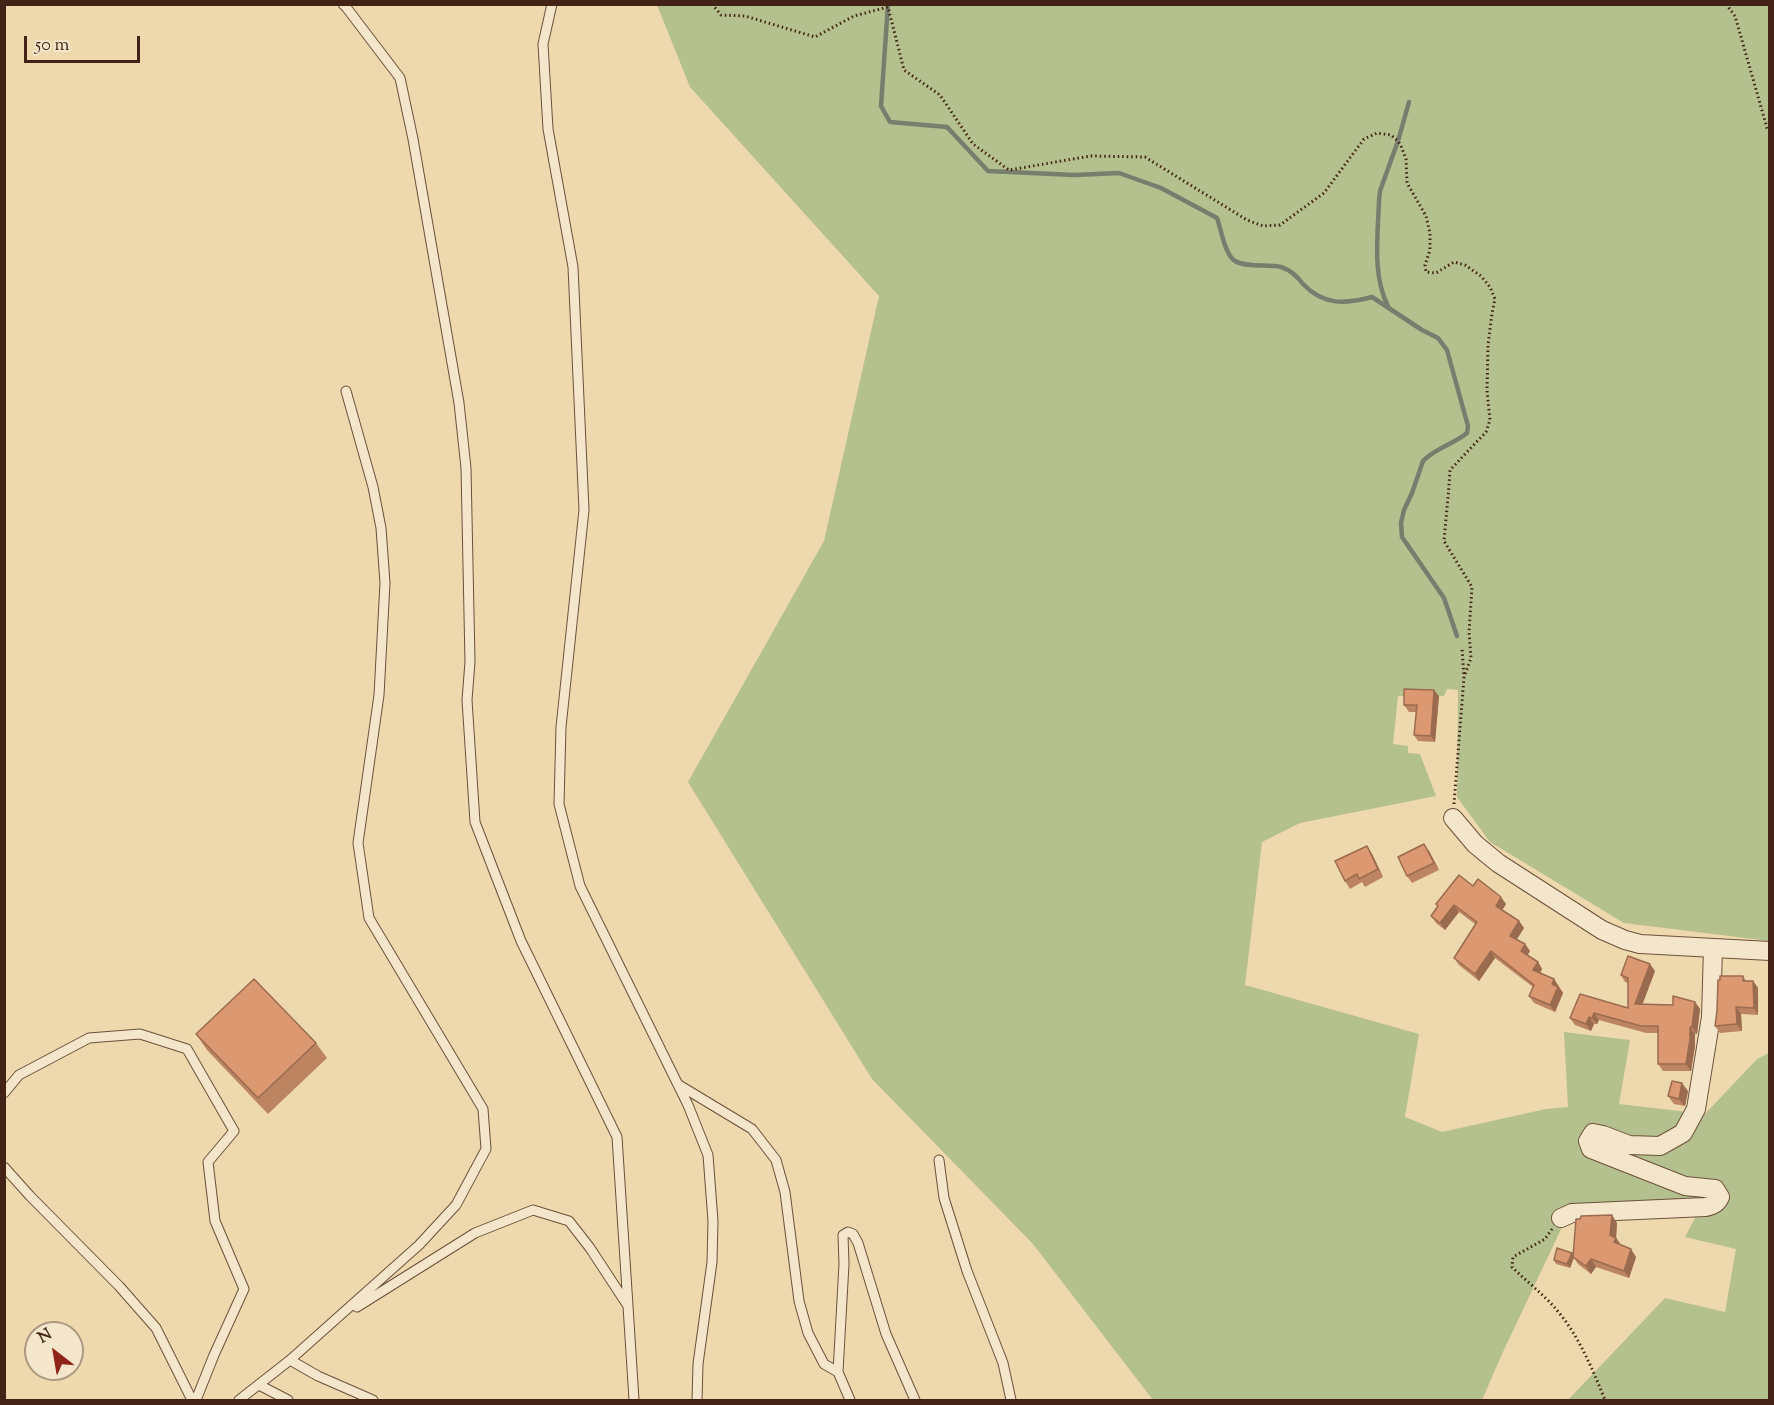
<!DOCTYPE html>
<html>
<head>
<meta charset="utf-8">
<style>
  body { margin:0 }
  #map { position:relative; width:1774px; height:1405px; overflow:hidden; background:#eed8ad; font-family:"Sorts Mill Goudy",serif }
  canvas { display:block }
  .frame { position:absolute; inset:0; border:6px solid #422315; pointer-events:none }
  .north { position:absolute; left:24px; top:1321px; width:60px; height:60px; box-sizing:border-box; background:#f4e6ca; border:2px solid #ad9882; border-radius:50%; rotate:329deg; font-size:16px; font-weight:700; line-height:24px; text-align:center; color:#422315 }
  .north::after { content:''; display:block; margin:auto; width:21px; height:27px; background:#8f2418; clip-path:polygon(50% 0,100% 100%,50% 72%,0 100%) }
  .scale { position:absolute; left:24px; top:36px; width:116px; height:27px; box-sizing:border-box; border:3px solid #422315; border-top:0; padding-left:8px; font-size:18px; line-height:21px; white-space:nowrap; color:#422315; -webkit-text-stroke:4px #f4e6ca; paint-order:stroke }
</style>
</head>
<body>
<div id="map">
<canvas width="1774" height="1405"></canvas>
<div class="frame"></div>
<div class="north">N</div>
<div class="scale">50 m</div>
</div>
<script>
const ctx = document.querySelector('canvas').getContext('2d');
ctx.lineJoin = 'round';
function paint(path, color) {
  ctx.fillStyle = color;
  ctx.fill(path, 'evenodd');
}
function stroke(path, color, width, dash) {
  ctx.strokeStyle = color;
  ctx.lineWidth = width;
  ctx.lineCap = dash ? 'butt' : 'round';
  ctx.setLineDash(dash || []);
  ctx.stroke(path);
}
paint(new Path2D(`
  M657 5H1769V941L1624 923 1490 842 1457 797 1458 690 1447 689 1444 696H1398L1393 744 1408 746V753L1420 754 1436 796 1300 823 1262 842 1245 985 1419 1034 1405 1117 1442 1132 1546 1109 1568 1107 1564 1032 1630 1040 1619 1104 1705 1114 1757 1059 1769 1053V1400H1568L1665 1298 1725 1312 1736 1249 1685 1237 1704 1201 1582 1210 1563 1225 1502 1354 1482 1400H1153L1033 1244 872 1079 688 782 824 541 879 296 690 87Z`), '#b4c08e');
stroke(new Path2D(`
  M888 4 881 106 890 122 947 127 988 171 1074 175 1119 173 1161 188 1217 218C1221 229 1225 255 1235 261 1247 268 1268 264 1281 267 1291 270 1297 276 1303 284 1324 306 1346 304 1372 297L1422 330 1438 338 1447 350 1468 426 1467 433C1454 444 1435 448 1423 461L1412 493 1404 510 1401 523 1402 537 1444 598 1457 636
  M1388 306C1372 275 1378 235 1379 201L1380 191 1398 141 1409 102`), '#777e6d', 4.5);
const service = new Path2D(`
  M343 4 346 7 400 78 413 139 459 403 466 468 470 662 467 700 475 822 521 941 617 1137 628 1306
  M552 4 543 44 548 129 573 267 584 510 561 727 559 804 580 886 688 1105 708 1155 713 1221 712 1262 698 1364 697 1400
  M679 1085 752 1129 776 1160 785 1192 799 1301 808 1333 824 1364 838 1372
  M4 1093 19 1075 89 1038 140 1034 187 1049 234 1131 208 1162 215 1221 244 1289 214 1355 196 1400
  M939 1160 944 1198 967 1271 1003 1363 1011 1400
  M4 1167 30 1196 119 1286 156 1328 192 1400
  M357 1307 475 1233 533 1210 569 1221 590 1248 628 1306 634 1400
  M290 1360 318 1376 373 1400
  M259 1385 288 1400
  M239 1400 290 1360 419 1245 456 1205 486 1149 483 1109 369 918 358 843 379 695 385 583 381 528 373 487 346 391
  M850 1400 838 1372 844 1264 843 1235 848 1232 853 1234 858 1243 886 1334 915 1400`);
const minor = new Path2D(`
  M1453 818 1475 844 1498 863 1602 930 1625 940 1640 944 1770 951
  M1561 1218 1572 1213 1705 1207C1712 1206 1717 1204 1720 1197L1715 1189 1685 1186 1591 1149 1588 1141 1593 1133 1603 1135 1629 1145 1660 1146 1683 1133 1696 1109 1711 1017 1713 948`);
stroke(service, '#6d503b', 11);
stroke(minor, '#6d503b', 20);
stroke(new Path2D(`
  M712 4 721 15 745 16 815 37 854 16 888 7 904 70 940 95 973 144 1009 170 1091 156 1145 157 1247 220 1263 226 1280 225 1324 193 1364 139 1377 133 1391 135 1398 141 1401 146 1406 159 1407 183 1426 216 1430 233V250L1425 265 1426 272 1436 273 1454 262 1465 265 1481 276 1490 287 1495 299 1492 313 1488 345 1487 391 1490 420 1486 432 1450 470 1449 486 1444 541 1472 587 1469 632 1471 658 1464 677
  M1726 4 1735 16 1767 128 1770 132
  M1454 804 1464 677 1462 648
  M1552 1229 1545 1239 1513 1257 1512 1267C1526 1281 1543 1294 1556 1309 1579 1336 1592 1368 1605 1400`), '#422315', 3, [1.5, 3]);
stroke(service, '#f4e6ca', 9);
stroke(minor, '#f4e6ca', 18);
paint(new Path2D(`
  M1439 696 1435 742 1418 741 1414 735 1416 712H1409L1404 705Z
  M1367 846 1372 854 1383 877 1365 887 1362 882 1350 889 1345 881Z
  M1429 851 1439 870 1412 883 1407 876Z
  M1473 886 1506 904 1502 910 1519 921 1524 928 1517 939 1525 944 1530 951 1527 955 1538 962 1542 969 1540 973 1554 979 1563 993 1555 1012 1534 1003 1529 996 1533 987 1495 958 1479 981 1459 965 1454 958 1475 924 1459 912 1445 930 1436 923 1431 916 1438 907 1436 904Z
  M1655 971 1642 1004 1673 1005 1695 1002 1700 1009 1697 1034H1695V1046L1691 1071H1663L1658 1064V1033H1646L1599 1020 1597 1024H1594L1591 1031 1575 1025 1570 1018 1580 994 1628 1008V983L1625 982 1621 975Z
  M1743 976 1746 981H1753L1758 988V1015L1741 1014 1742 1031 1720 1033 1715 1026 1717 1011Z
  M196 1034 316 1043 327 1058 268 1114 207 1050Z
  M1688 1091 1685 1106 1674 1104 1668 1096Z
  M1617 1223 1616 1238 1621 1245 1636 1257 1629 1278 1596 1267 1591 1274 1578 1264 1574 1258 1570 1268 1556 1264 1554 1260 1572 1253 1573 1255Z`), '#bd8461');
paint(new Path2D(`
  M1434 690 1439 696 1435 742 1431 736Z
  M1424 844 1429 851 1439 870 1434 863Z
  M1367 846 1372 854 1383 877 1378 869Z
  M1501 897 1506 904 1501 912 1496 906Z
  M1454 905 1459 912 1445 930 1440 923Z
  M1519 921 1524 928 1515 942 1510 936Z
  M1525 944 1530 951 1526 958 1521 951Z
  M1491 951 1495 958 1479 981 1475 974Z
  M1538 962 1542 969 1538 977 1533 970Z
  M1650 964 1655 971 1640 1011 1635 1004Z
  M1554 979 1563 993 1555 1012 1550 1005 1552 984Z
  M1753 981 1758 988V1015L1754 1008Z
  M1695 1002 1700 1009 1697 1034 1692 1027Z
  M1736 1007 1741 1014 1742 1031 1737 1024Z
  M1594 1013 1599 1020 1597 1024 1592 1018Z
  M1589 1017 1594 1024 1591 1031 1586 1024Z
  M1690 1027 1695 1034V1046L1691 1071 1686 1064Z
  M1682 1083 1688 1091 1685 1106 1679 1099Z
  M1612 1215 1617 1223 1616 1238 1621 1245 1619 1249 1610 1235Z
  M1631 1249 1636 1257 1629 1278 1624 1271Z
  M1572 1253 1574 1257 1570 1268 1567 1264Z
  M1591 1259 1596 1267 1591 1274 1586 1266Z`), '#9a6b4f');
const building = new Path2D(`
  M1404 689 1434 690 1431 736 1414 735 1417 705H1404Z
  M1424 844 1434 863 1407 876 1398 857Z
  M1367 846 1378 869 1359 879 1357 874 1345 881 1335 861Z
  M1459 875 1473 886 1478 879 1501 897 1496 906 1519 921 1510 936 1525 944 1521 951 1538 962 1533 970 1554 979 1552 984 1558 987 1550 1005 1529 996 1534 985 1491 951 1475 974 1454 958 1477 922 1454 905 1440 923 1431 916 1438 906 1436 904Z
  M1628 956 1650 964 1635 1004 1673 1005V996L1695 1002 1692 1027H1690V1039L1686 1064H1658V1026H1641L1594 1013 1592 1018 1589 1017 1586 1024 1570 1018 1580 994 1628 1008V978L1621 975Z
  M1720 976H1743V981H1753L1754 1008 1736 1007 1737 1024 1715 1026 1717 1011 1718 980H1720Z
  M254 979 316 1043 258 1098 196 1034Z
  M1672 1081 1682 1083 1679 1099 1668 1096Z
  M1612 1215 1610 1235 1616 1238 1614 1242 1631 1249 1624 1271 1591 1259 1586 1266 1573 1257 1576 1219H1580L1581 1216Z
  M1557 1248 1572 1253 1567 1264 1554 1260Z`);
paint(building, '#dc9971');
stroke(building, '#9a6b4f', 1.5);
</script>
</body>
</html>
